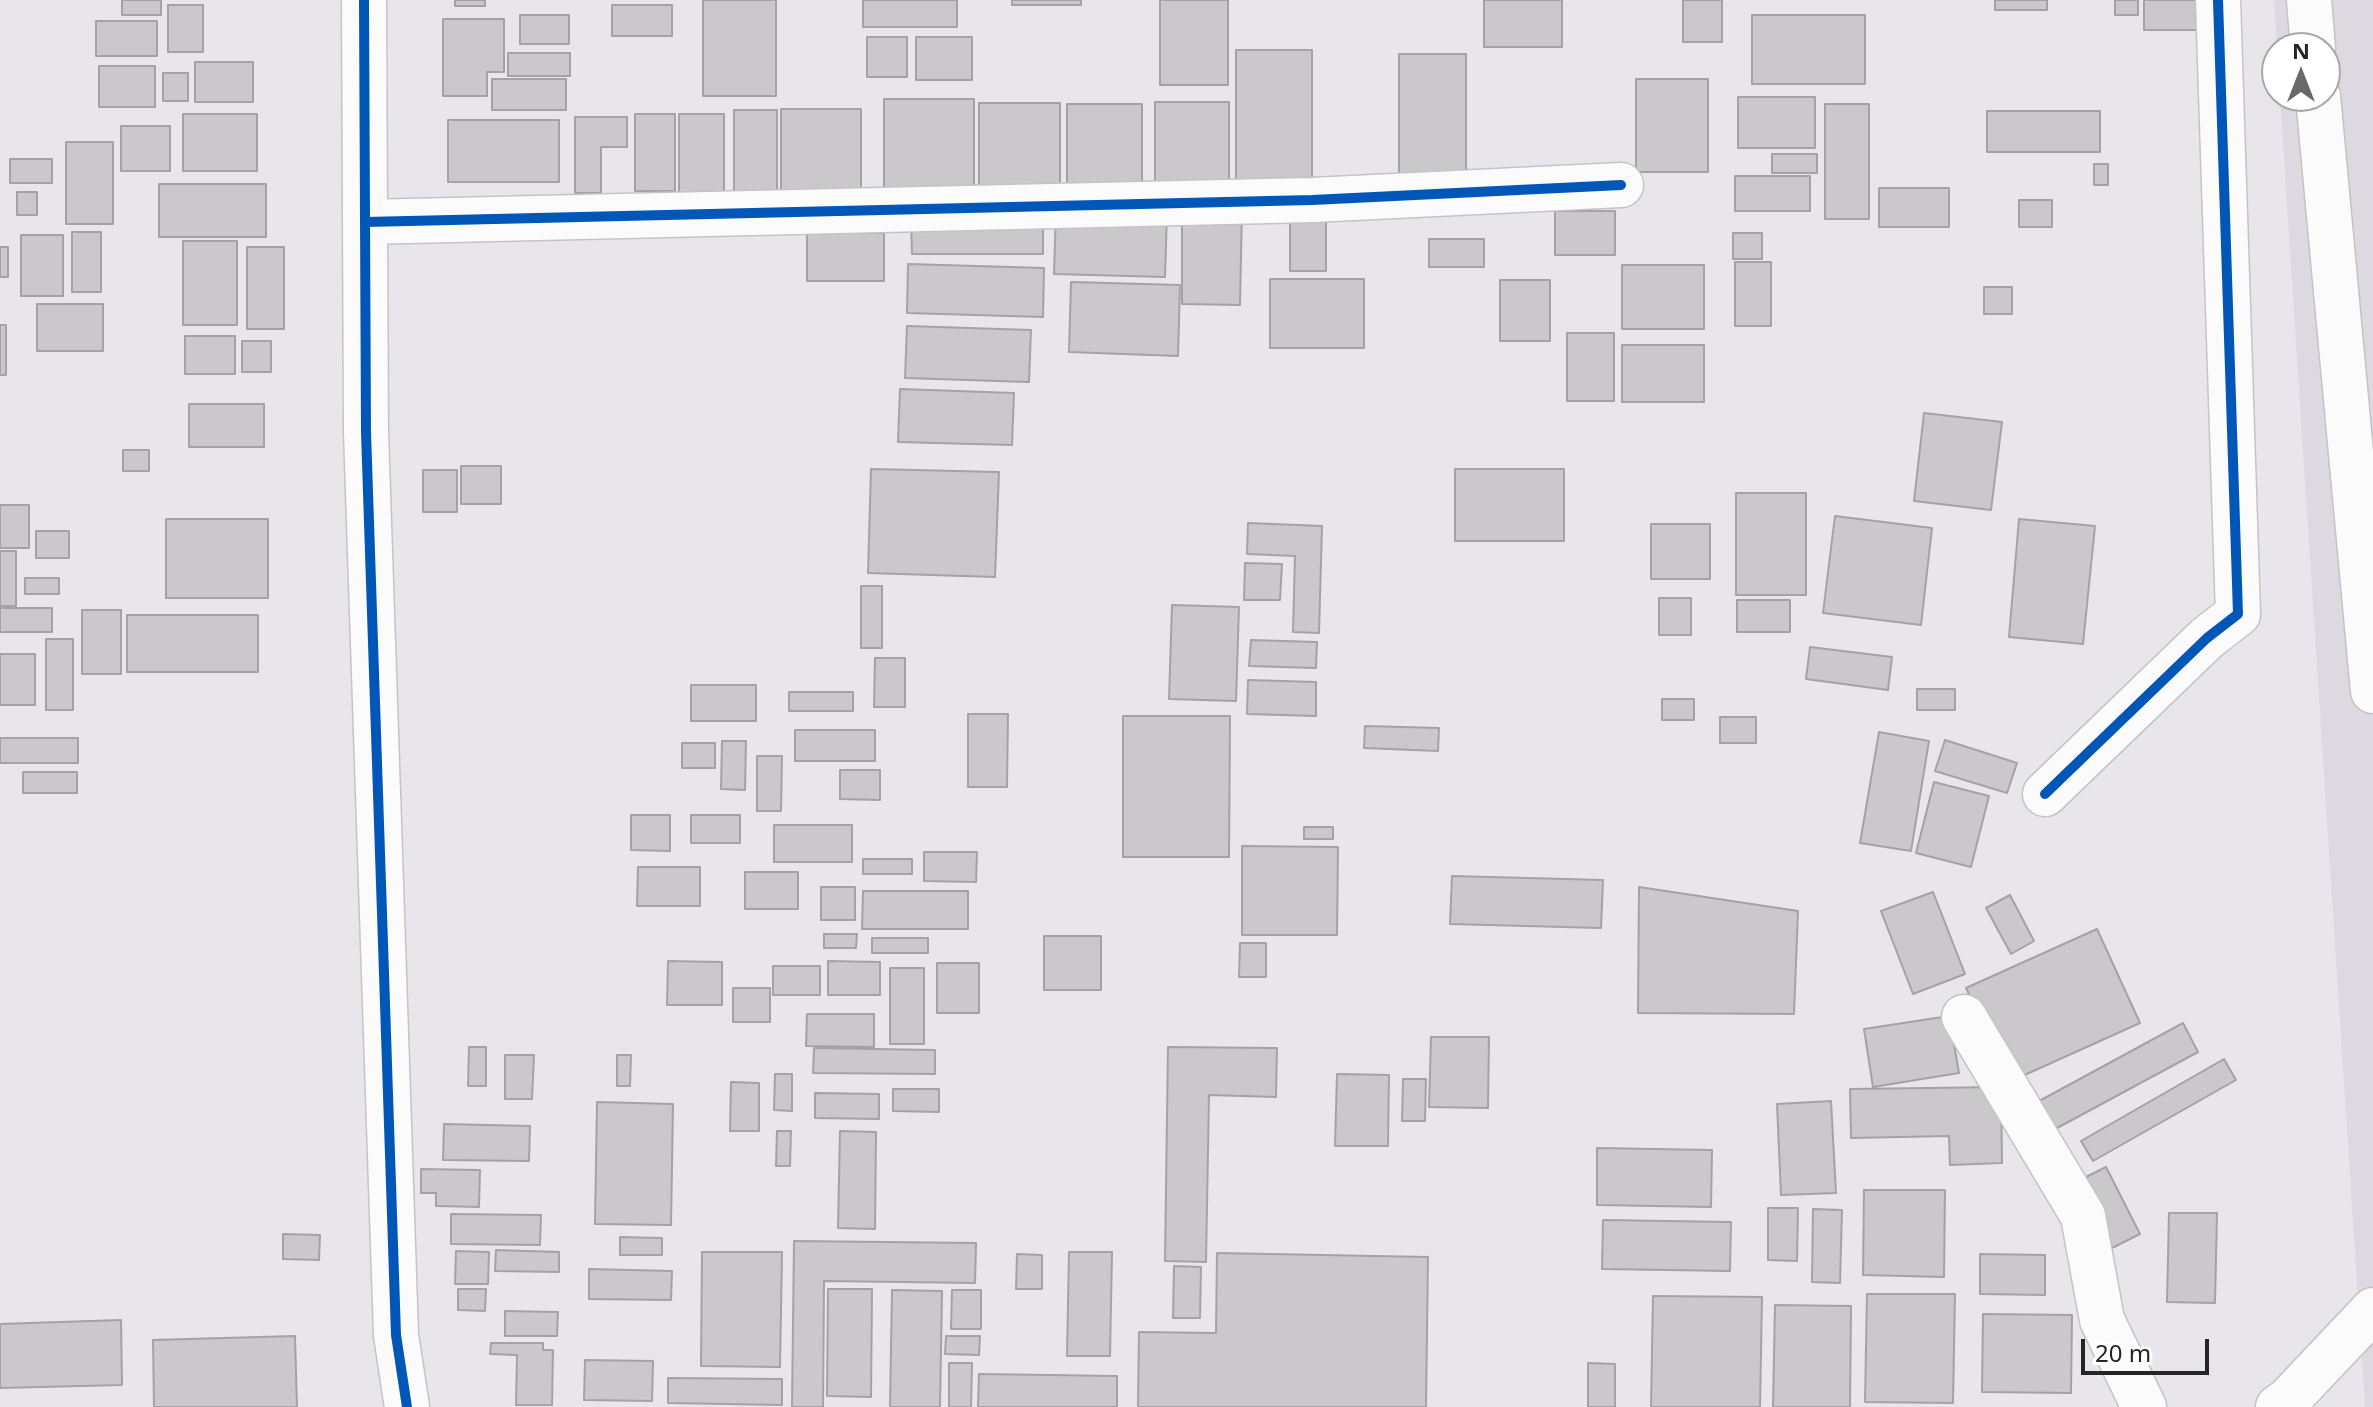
<!DOCTYPE html>
<html>
<head>
<meta charset="utf-8">
<style>
  body { margin:0 }
  #map { position:relative; width:2373px; height:1407px; overflow:hidden; background:#e8e6ea; font-family:"Noto Sans",sans-serif }
  canvas { display:block }
  .north { position:absolute; left:2261px; top:32px; width:80px; height:80px; box-sizing:border-box; background:#fff; border:2px solid #a8a7a8; border-radius:50%; rotate:0deg; font-size:22px; font-weight:700; line-height:32px; text-align:center; color:#252426 }
  .north::after { content:''; display:block; margin:auto; width:28px; height:36px; background:#69686b; clip-path:polygon(50% 0,100% 100%,50% 72%,0 100%) }
  .scale { position:absolute; left:2081px; top:1339px; width:128px; height:36px; box-sizing:border-box; border:4px solid #252426; border-top:0; padding-left:10px; font-size:24px; line-height:28px; white-space:nowrap; color:#252426; -webkit-text-stroke:6px #fff; paint-order:stroke }
</style>
</head>
<body>
<div id="map">
<canvas width="2373" height="1407"></canvas>
<div class="north">N</div>
<div class="scale">20 m</div>
</div>
<script>
const ctx = document.querySelector('canvas').getContext('2d');
ctx.lineJoin = 'round';
function paint(path, color) {
  ctx.fillStyle = color;
  ctx.fill(path, 'evenodd');
}
function stroke(path, color, width, dash) {
  ctx.strokeStyle = color;
  ctx.lineWidth = width;
  ctx.lineCap = dash ? 'butt' : 'round';
  ctx.setLineDash(dash || []);
  ctx.stroke(path);
}
paint(new Path2D(`
  M2274 0H2373V1407H2365L2280 96H2325V48H2277Z`), '#ded8e1');
const building = new Path2D(`
  M122 0H161V15H122Z
  M455 0H485V6H455Z
  M703 0H776V96H703Z
  M863 0H957V27H863Z
  M1012 0H1081V5H1012Z
  M1160 0H1228V85H1160Z
  M1484 0H1562V47H1484Z
  M1683 0H1722V42H1683Z
  M1995 0H2047V10H1995Z
  M2115 0H2138V15H2115Z
  M2144 0H2198V30H2144Z
  M168 5H203V52H168Z
  M612 5H672V36H612Z
  M520 15H569V44H520Z
  M1752 15H1865V84H1752Z
  M443 19H504V72H487V96H443Z
  M96 21H157V56H96Z
  M867 37H907V77H867Z
  M916 37H972V80H916Z
  M1236 50H1312V188H1236Z
  M508 53H570V76H508Z
  M1399 54H1466V180H1399Z
  M195 62H253V102H195Z
  M99 66H155V107H99Z
  M163 73H188V101H163Z
  M492 79H566V110H492Z
  M1636 79H1708V172H1636Z
  M1738 97H1815V148H1738Z
  M884 99H974V188H884Z
  M1155 102H1229V191H1155Z
  M979 103H1060V192H979Z
  M1067 104H1142V193H1067Z
  M1825 104H1869V219H1825Z
  M781 109H861V197H781Z
  M734 110H777V192H734Z
  M1987 111H2100V152H1987Z
  M183 114H257V171H183Z
  M635 114H675V191H635Z
  M679 114H724V195H679Z
  M575 117H627V147H601V193H575Z
  M448 120H559V182H448Z
  M121 126H170V171H121Z
  M66 142H113V224H66Z
  M1772 154H1817V173H1772Z
  M10 159H52V183H10Z
  M2094 164H2108V185H2094Z
  M1735 176H1810V211H1735Z
  M159 184H266V237H159Z
  M1879 188H1949V227H1879Z
  M17 192H37V215H17Z
  M2019 200H2052V227H2019Z
  M1182 207 1242 208 1240 305 1182 304Z
  M1056 210 1167 213 1165 277 1054 274Z
  M1555 211H1615V255H1555Z
  M1290 215H1326V271H1290Z
  M911 220H1043V254H912Z
  M72 232H101V292H72Z
  M807 233H884V281H807Z
  M1733 233H1762V259H1733Z
  M21 235H63V296H21Z
  M1429 239H1484V267H1429Z
  M183 241H237V325H183Z
  M0 247H8V277H0Z
  M247 247H284V329H247Z
  M1735 262H1771V326H1735Z
  M908 264 1044 268 1043 317 907 313Z
  M1622 265H1704V329H1622Z
  M1270 279H1364V348H1270Z
  M1500 280H1550V341H1500Z
  M1071 282 1180 285 1178 356 1069 352Z
  M1984 287H2012V314H1984Z
  M37 304H103V351H37Z
  M0 325H6V375H0Z
  M907 326 1031 330 1029 382 905 378Z
  M1567 333H1614V401H1567Z
  M185 336H235V374H185Z
  M242 341H271V372H242Z
  M1622 345H1704V402H1622Z
  M900 389 1014 393 1012 445 898 442Z
  M189 404H264V447H189Z
  M1924 413 2002 422 1991 510 1914 501Z
  M123 450H149V471H123Z
  M461 466H501V504H461Z
  M871 469 999 472 995 577 868 573Z
  M1455 469H1564V541H1455Z
  M423 470H457V512H423Z
  M1736 493H1806V595H1736Z
  M0 505H29V548H0Z
  M1835 516 1932 528 1921 625 1823 613Z
  M166 519H268V598H166Z
  M2019 519 2095 526 2083 644 2009 637Z
  M1248 523 1322 526 1319 633 1293 632 1295 556 1247 554Z
  M1651 524H1710V579H1651Z
  M36 531H69V558H36Z
  M0 551H16V606H0Z
  M1245 563 1282 564 1280 600H1244Z
  M25 578H59V594H25Z
  M861 586H882V648H861Z
  M1659 598H1691V635H1659Z
  M1737 600H1790V632H1737Z
  M1172 605 1239 607 1236 701 1169 699Z
  M0 608H52V632H0Z
  M82 610H121V674H82Z
  M127 615H258V672H127Z
  M46 639H73V710H46Z
  M1251 640 1317 642 1316 668 1249 666Z
  M1810 647 1892 657 1888 690 1806 679Z
  M0 654H35V705H0Z
  M875 658H905V707H874Z
  M1248 680 1316 682V716L1247 714Z
  M691 685H756V721H691Z
  M1917 689H1955V710H1917Z
  M789 692H853V711H789Z
  M1662 699H1694V720H1662Z
  M968 714H1008L1007 787H968Z
  M1123 716H1230L1229 857H1123Z
  M1720 717H1756V743H1720Z
  M1365 726 1439 728 1438 751 1364 748Z
  M795 730H875V761H795Z
  M1879 732 1929 741 1911 851 1860 843Z
  M0 738H78V763H0Z
  M1945 740 2017 763 2007 793 1935 771Z
  M722 741H746L745 790 721 789Z
  M682 743H715V768H682Z
  M757 756H782L781 811H757Z
  M840 770H880V800L840 799Z
  M23 772H77V793H23Z
  M1934 782 1989 796 1971 867 1916 853Z
  M631 815H670V851L631 850Z
  M691 815H740V843H691Z
  M774 825H852V862H774Z
  M1304 827H1333V839H1304Z
  M1242 846 1338 847 1337 935H1242Z
  M924 852H977L976 882 924 881Z
  M863 859H912V874H863Z
  M638 867H700V906H637Z
  M745 872H798V909H745Z
  M1452 876 1603 880 1601 928 1450 924Z
  M821 887H855V920H821Z
  M1639 887 1798 911 1794 1014 1638 1013Z
  M863 891H968V929H862Z
  M1933 892 1965 974 1913 994 1881 911Z
  M2010 895 2034 941 2011 954 1986 908Z
  M2097 929 2140 1023 2009 1082 1966 988Z
  M824 934H857L856 948H824Z
  M1044 936H1101V990H1044Z
  M872 938H928V953H872Z
  M1240 943H1266V977H1239Z
  M668 961 722 962V1005H667Z
  M828 961 880 962V995H828Z
  M937 963H979V1013H937Z
  M773 966H820V995H773Z
  M890 968H924V1044H890Z
  M733 988H770V1022H733Z
  M807 1014H874V1047L806 1046Z
  M1949 1016 1959 1073 1873 1087 1864 1029Z
  M2183 1023 2198 1052 2046 1134 2030 1106Z
  M1431 1037H1489L1488 1108 1429 1107Z
  M469 1047H486V1086H468Z
  M1168 1047 1277 1048 1276 1097 1209 1095 1206 1262 1165 1261Z
  M814 1048 935 1050V1074L813 1073Z
  M505 1055H534L532 1099H505Z
  M617 1055H631L630 1086H617Z
  M2224 1059 2236 1080 2093 1161 2081 1141Z
  M775 1074H792V1111L774 1110Z
  M1337 1074 1389 1075 1388 1146H1335Z
  M1403 1079H1426L1425 1121H1402Z
  M731 1082 759 1083V1131H730Z
  M2001 1087 2002 1163 1950 1165 1949 1136 1851 1138 1850 1089Z
  M893 1089H939V1112L893 1111Z
  M815 1093 879 1094V1119L815 1118Z
  M1831 1101 1836 1193 1781 1195 1777 1104Z
  M597 1102 673 1104 671 1225 595 1224Z
  M444 1124 530 1126 529 1161 443 1160Z
  M777 1131H791L790 1166H776Z
  M840 1131 876 1132 875 1229 838 1228Z
  M1597 1148 1712 1150 1711 1207 1597 1205Z
  M2106 1167 2140 1234 2110 1249 2076 1182Z
  M421 1169 480 1170 479 1207 436 1206V1193H421Z
  M1864 1190H1945L1944 1277 1863 1275Z
  M1768 1208H1798L1797 1261 1768 1260Z
  M1813 1209 1842 1210 1840 1283 1812 1282Z
  M2169 1213H2217L2215 1303 2167 1302Z
  M451 1214 541 1215 540 1245 451 1244Z
  M1603 1220 1731 1222 1730 1271 1602 1269Z
  M283 1234 320 1235 319 1260 283 1259Z
  M620 1237 662 1238V1255H620Z
  M794 1241 976 1243 975 1283 824 1281 823 1407H792Z
  M496 1250 559 1252V1272L495 1271Z
  M456 1251 489 1252 488 1284H455Z
  M702 1252H782L780 1367 701 1366Z
  M1069 1252H1112L1110 1356H1067Z
  M1217 1253 1428 1257 1426 1407H1138L1139 1332 1216 1333Z
  M1017 1254 1042 1255V1289H1016Z
  M1980 1254 2045 1255V1295L1980 1294Z
  M1174 1266 1201 1267 1200 1318H1173Z
  M589 1269 672 1271 671 1300 589 1299Z
  M458 1289H486L485 1311 458 1310Z
  M828 1289H872L871 1397 827 1396Z
  M892 1290 942 1291 940 1407H890Z
  M952 1290H981V1329H951Z
  M1867 1294H1955L1953 1403 1865 1402Z
  M1653 1296 1762 1297 1760 1407H1651Z
  M1775 1305 1851 1306 1850 1407H1773Z
  M505 1311 558 1312 557 1336H505Z
  M1983 1314 2072 1315 2071 1393 1982 1392Z
  M121 1320 122 1385 0 1388V1324Z
  M295 1336 297 1407H154L153 1340Z
  M946 1336H980L979 1355 945 1354Z
  M491 1343H543V1350H553L552 1405H516L517 1355 490 1354Z
  M585 1360 653 1361 652 1401 584 1400Z
  M949 1363H972L971 1407H949Z
  M1588 1363 1615 1364V1407H1588Z
  M979 1374 1117 1376V1407H978Z
  M668 1378 782 1379V1405L668 1403Z`);
paint(building, '#cbc8cb');
stroke(building, '#a4a2a5', 2);
const minor = new Path2D(`
  M364 0 366 432 396 1335 407 1407
  M2309 0 2313 48
  M2318 96 2373 691
  M365 222 1312 200 1621 185
  M2045 794 2207 638 2238 614 2218 0
  M1964 1017 2083 1216 2102 1320 2144 1407`);
const major = new Path2D(`
  M2278 1407 2288 1400 2373 1310`);
stroke(minor, '#c4c3c5', 47);
stroke(major, '#c4c3c5', 47);
stroke(minor, '#fcfbfc', 44);
stroke(major, '#fcfbfc', 44);
stroke(new Path2D(`
  M364 0 366 432 396 1335 407 1407
  M365 222 1312 200 1621 185
  M2045 794 2207 638 2238 614 2218 0`), '#0057b8', 10);
</script>
</body>
</html>
